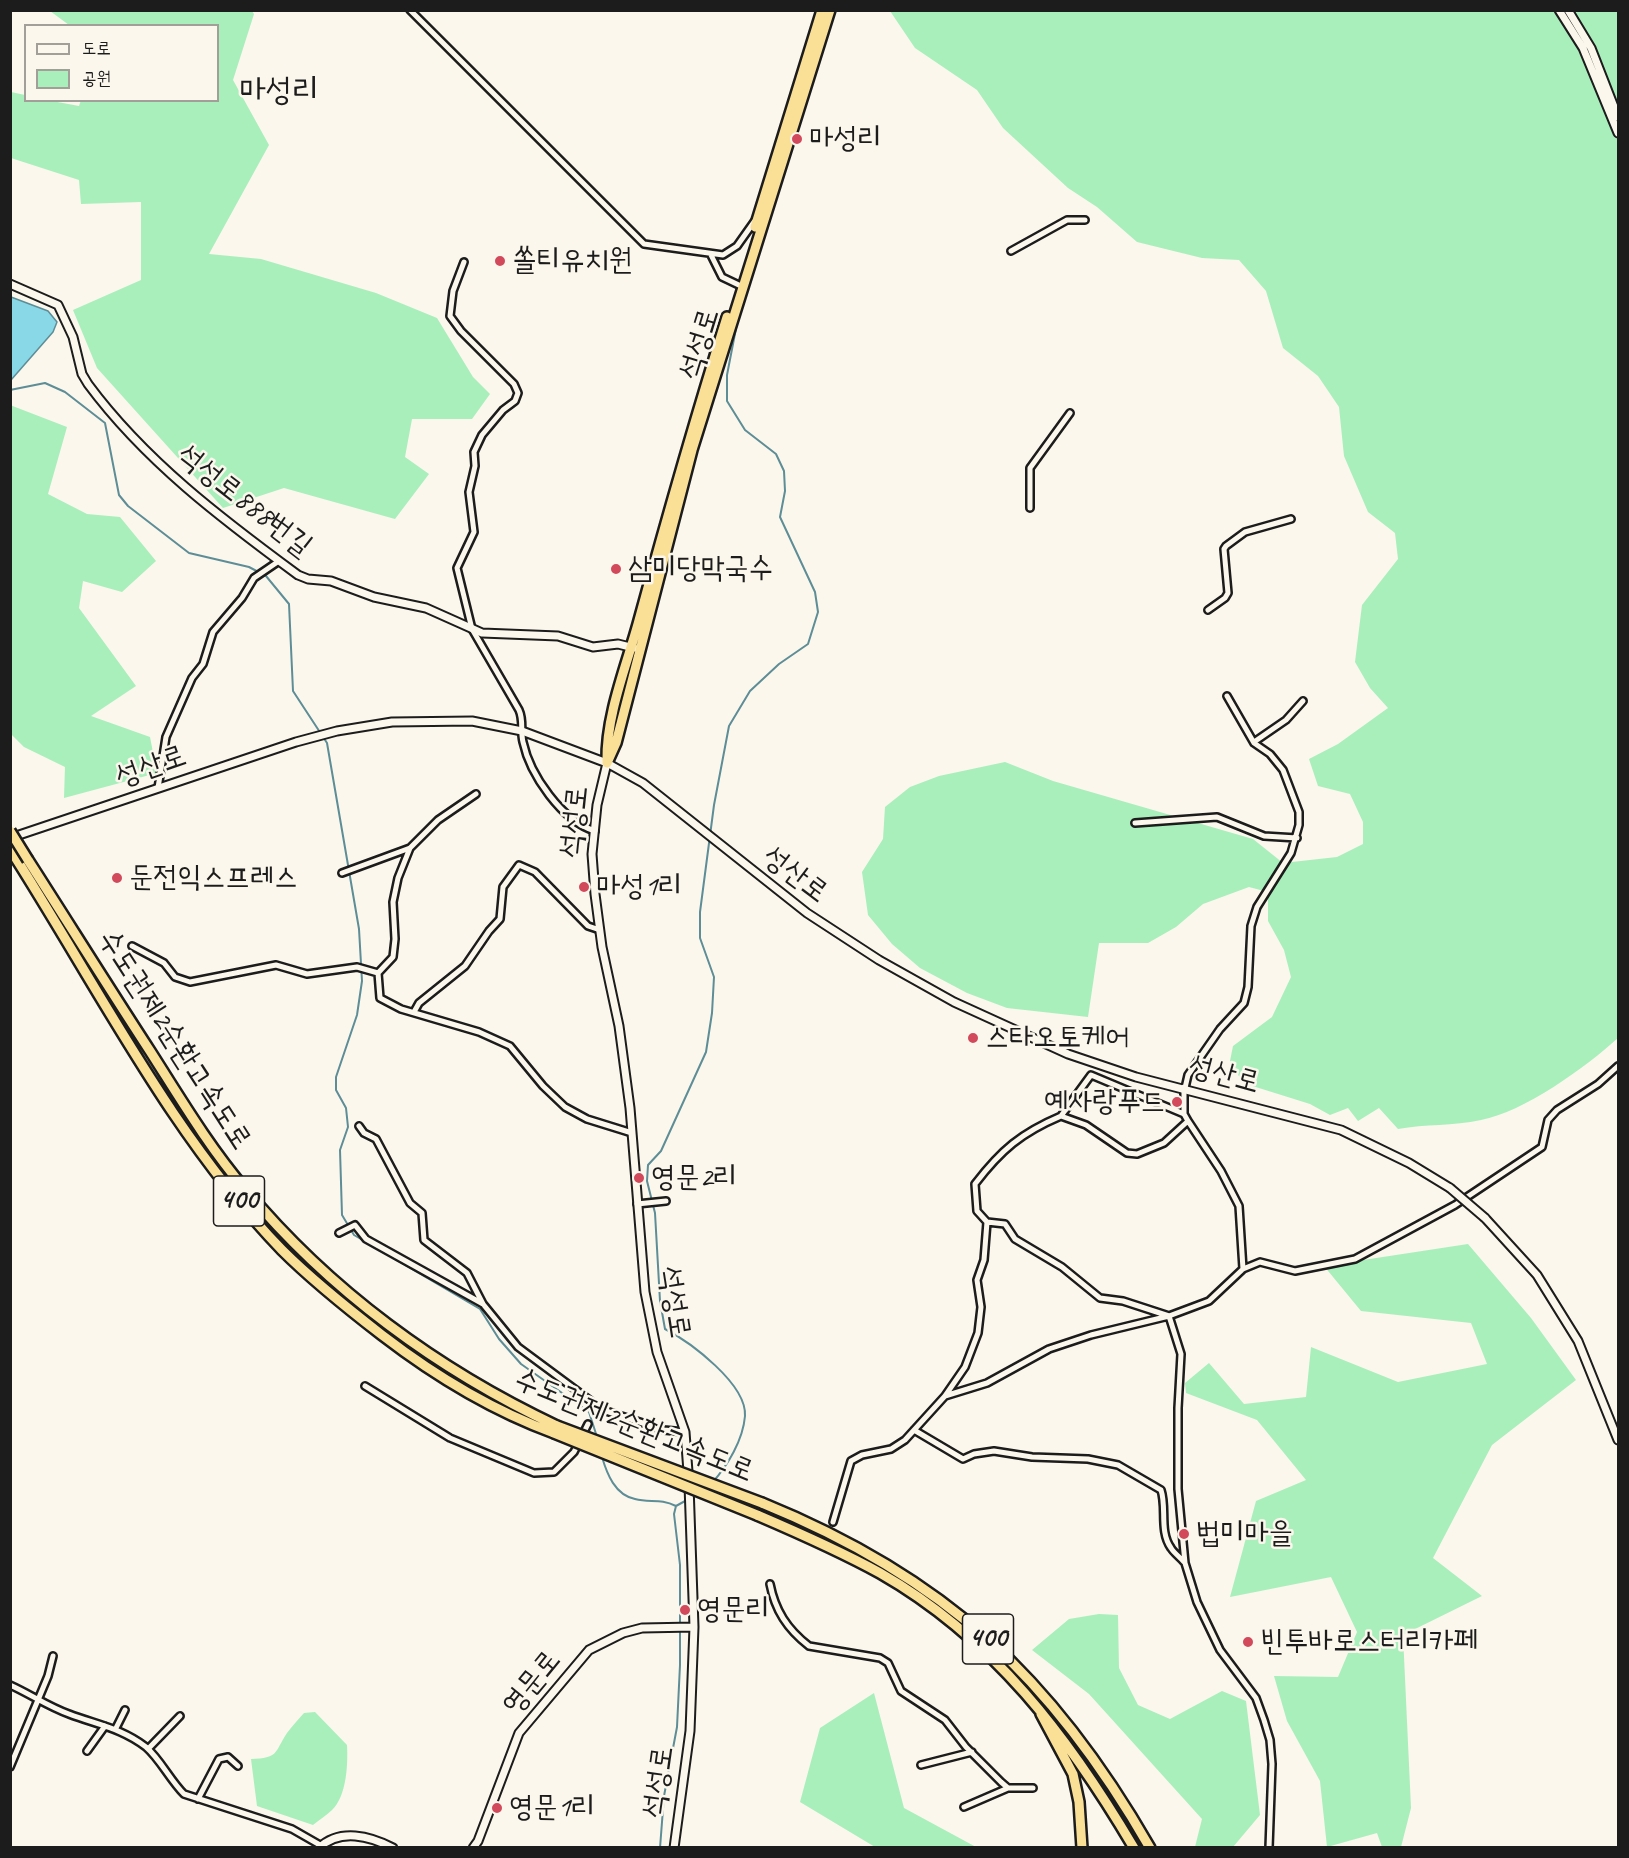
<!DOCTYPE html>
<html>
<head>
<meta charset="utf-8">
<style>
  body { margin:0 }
  #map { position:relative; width:1629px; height:1858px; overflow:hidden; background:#fbf7ec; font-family:Caveat,"Poor Story",sans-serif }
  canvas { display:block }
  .frame { position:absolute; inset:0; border:12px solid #1c1c1c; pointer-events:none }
  .legend { position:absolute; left:24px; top:24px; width:195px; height:78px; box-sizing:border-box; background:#fbf7ec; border:2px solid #a29f99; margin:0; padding:8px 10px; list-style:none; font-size:18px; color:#1c1c1c }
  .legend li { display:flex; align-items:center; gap:12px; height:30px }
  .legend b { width:30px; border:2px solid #a29f99 }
</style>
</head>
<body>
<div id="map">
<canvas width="1629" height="1858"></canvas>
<div class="frame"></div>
<ul class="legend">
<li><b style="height:8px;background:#fbf7ec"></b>도로</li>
<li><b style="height:16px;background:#a8efbb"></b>공원</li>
</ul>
</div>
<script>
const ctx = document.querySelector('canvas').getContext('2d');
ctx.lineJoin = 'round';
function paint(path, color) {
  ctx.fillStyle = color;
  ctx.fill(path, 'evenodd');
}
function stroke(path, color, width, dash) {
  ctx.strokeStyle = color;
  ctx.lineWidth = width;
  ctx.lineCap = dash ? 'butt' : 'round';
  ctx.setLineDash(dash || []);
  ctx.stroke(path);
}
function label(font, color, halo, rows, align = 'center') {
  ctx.font = font + ' Caveat,"Poor Story",sans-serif';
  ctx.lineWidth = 5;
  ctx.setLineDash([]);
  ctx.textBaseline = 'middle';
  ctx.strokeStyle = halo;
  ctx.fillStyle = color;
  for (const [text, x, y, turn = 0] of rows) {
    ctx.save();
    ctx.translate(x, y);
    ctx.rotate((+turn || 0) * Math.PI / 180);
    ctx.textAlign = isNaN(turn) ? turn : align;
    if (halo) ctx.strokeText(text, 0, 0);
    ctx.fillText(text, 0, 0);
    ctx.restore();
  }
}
paint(new Path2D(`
  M50 11H252L254 14 233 80 269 145 209 254 261 259 376 293 437 318 473 377 490 394 472 419H412L405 457 429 474 395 519 284 488 223 508 97 368 73 310 141 280V202L81 204 79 180 11 158V92L25 95 26 100 52 101 79 106 81 100H218V26L69 25Z
  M890 11H1618V1038C1586 1067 1524 1112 1481 1120 1453 1126 1425 1124 1398 1129L1379 1108 1358 1121 1348 1108 1330 1115 1310 1104 1243 1083 1230 1061 1233 1046 1272 1017 1291 977 1284 950 1268 921V892L1249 887 1203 904 1176 927 1148 943H1099L1088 1017 1007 1008 967 993 920 968 892 944 868 915 862 872 883 839 885 807 910 787 939 776 1005 762 1053 781 1253 839 1283 863 1337 857 1363 844V822L1350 794 1318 786 1309 759 1338 744 1388 708 1370 688 1355 662 1362 605 1398 559 1395 533 1368 512 1344 456 1339 407 1318 376 1283 348 1266 291 1239 260 1202 258 1137 242 1097 207 1068 188 1003 128 977 90 915 48Z
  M10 405 67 427 48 494 87 514 120 517 156 561 122 592 83 581 79 608 136 686 91 716 150 737 157 773 64 798 65 767 24 747 11 734Z
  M1468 1244 1531 1318 1576 1380 1492 1445 1433 1558 1482 1596 1403 1635 1411 1808 1401 1847H1382L1377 1833 1327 1847 1320 1781 1287 1721 1274 1676 1338 1677 1357 1632 1331 1577 1230 1597 1256 1501 1306 1480 1257 1420 1186 1393 1185 1383 1209 1363 1244 1404 1306 1397 1311 1347 1398 1382 1487 1364 1471 1323 1361 1311 1324 1266Z
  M1099 1614 1118 1615 1119 1668 1138 1705 1170 1719 1222 1691 1246 1701 1260 1815 1233 1847H1195L1202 1819 1089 1694 1032 1650 1069 1619Z
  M874 1693 904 1808 976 1847H875L800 1802 820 1728Z
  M315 1712 347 1745C348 1763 347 1796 332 1810 327 1815 319 1820 313 1825L257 1806 251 1759C279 1758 274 1753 287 1733 292 1726 298 1720 304 1713Z`), '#a8efbb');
const water = new Path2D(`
  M11 297 48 311 57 322 53 332 11 380Z`);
paint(water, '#89d8e8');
stroke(water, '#5d8d96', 1.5);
stroke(new Path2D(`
  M10 390 45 383 65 392 105 423 119 495 128 506 189 553 249 567 266 576 289 604 293 691 327 743 359 929 362 981 357 1015 336 1077V1090L346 1108 348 1127 340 1150 342 1215 354 1235 480 1309 499 1339 521 1364 589 1412 597 1437
  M602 1457C607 1474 615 1495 635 1499 650 1503 660 1498 676 1506
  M712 1483C728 1465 743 1440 745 1416 747 1384 690 1342 665 1329L660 1301 655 1213 647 1181 648 1165 661 1151 706 1052 712 1013 714 977 700 938V912L714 805 729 726 750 691 779 664 808 644 818 612 815 592 780 517 785 491 784 471 776 454 745 430 727 401V375L738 318
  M660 1848 664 1796 677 1727 680 1665V1565L674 1514 676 1506 696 1495`), '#5d8d96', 2);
const street = new Path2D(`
  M410 10 644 244 723 255 737 246 754 222
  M1011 251 1067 220H1085
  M711 255 722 277 743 287
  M464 262 453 291 450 316 461 331 514 384 518 393 515 401 503 410 482 435 474 452 475 466 469 492 474 532 457 568 472 629 519 710C524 721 520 730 523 742 530 775 562 821 595 831
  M1030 508V468L1070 413
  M1208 610 1225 598 1228 593 1224 549 1226 546 1245 532 1291 519
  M1254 742 1286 720 1303 701
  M158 788 166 737 192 678 203 664 213 632 242 598 254 578 279 561
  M1135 823 1217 817 1264 836 1297 838
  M410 848 398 878 393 902 395 939 393 957 378 973 380 998 401 1009 479 1032 510 1046 543 1086 565 1107 587 1119 632 1133
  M342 873 410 848 438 820 476 794
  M132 946 164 963 175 977 190 982 276 965 307 974 357 967 378 973
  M414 1012 419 1003 465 966 489 931 500 919 503 887 519 865 535 872 588 926 600 930
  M1184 1087V1114L1188 1121 1164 1143 1137 1154 1127 1153 1086 1125 1061 1116C1021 1133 1001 1150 975 1184L977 1211 987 1222 1005 1224 1015 1239 1062 1267 1100 1298 1123 1301 1169 1316 1209 1301 1243 1269 1260 1262 1295 1271 1355 1259 1455 1205 1542 1147 1548 1120 1557 1110 1598 1084 1618 1066
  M1185 1088 1188 1075 1220 1029 1244 1003 1248 987 1251 926 1257 907 1291 853 1299 825V812L1283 770 1270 754 1254 743 1227 696
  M1061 1116 1091 1075 1184 1114
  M1188 1121 1221 1171 1239 1206 1243 1269
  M359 1126 364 1133 376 1139 410 1203 422 1213 424 1240 467 1273 483 1304
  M637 1204 666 1201
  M339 1233 355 1225 366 1239 483 1304 518 1347 603 1410 664 1430 685 1432
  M365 1386 450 1438 534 1473 554 1472 574 1452 588 1424
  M945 1396 987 1383 1049 1349 1091 1335 1169 1316 1181 1354 1178 1408V1489L1185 1563 1197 1602 1220 1650 1256 1698 1264 1720 1270 1740 1272 1764 1269 1848
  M914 1430 963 1459 974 1454 994 1451 1032 1457 1088 1459 1118 1465 1161 1490C1167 1508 1159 1531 1171 1548 1174 1553 1180 1557 1184 1562
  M833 1522 851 1461 862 1455 891 1449 905 1440 945 1396 965 1367 978 1333 981 1307 977 1280 984 1260 987 1222
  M770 1584C775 1610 787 1629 809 1646L880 1658 888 1663 901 1691 945 1720 966 1747 1001 1782 1008 1788H1033
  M10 1685C30 1694 49 1707 69 1714 98 1725 121 1728 146 1747 160 1759 170 1780 184 1794L292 1829 320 1845
  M116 1728 125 1710
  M148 1749 180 1716
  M87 1751 105 1726
  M921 1765 972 1752
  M10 1767 48 1676 53 1656
  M198 1799 219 1759 228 1757 238 1766
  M964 1807 1008 1788`);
const secondary = new Path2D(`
  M1559 10 1583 48 1618 133
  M1568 10 1591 48 1618 117
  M10 284 58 305 73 337 82 374 88 384C145 461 222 519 298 575L308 579 331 581 374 597 426 608 482 633 558 636 593 647 618 644 634 648
  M607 763 597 805 592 854 595 894 602 947 619 1026 630 1108 645 1292 657 1352 685 1432 689 1485 694 1627 690 1731 674 1848
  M10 838 296 742 337 731 392 722 472 721 522 731 607 763 643 783 807 913 879 960 954 1002 1068 1054 1136 1077 1341 1130 1409 1163 1450 1188
  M1485 1218 1537 1275 1578 1341 1618 1440
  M319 1848C340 1828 370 1836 393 1848
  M473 1848 478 1841 519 1733 589 1650 623 1633 642 1628 694 1627`);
const highway = new Path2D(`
  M755 227 822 10
  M607 761C606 716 626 667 638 624 666 521 695 419 727 317
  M607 763 616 743 692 450 830 10
  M10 849C96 983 171 1135 282 1250 313 1281 347 1308 382 1335 434 1375 491 1410 554 1433
  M28 860C69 924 109 988 150 1051 180 1098 209 1147 245 1189 329 1290 438 1370 557 1426
  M762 1503C944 1577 1052 1677 1150 1848
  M757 1515C799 1533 840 1551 880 1573 994 1638 1069 1738 1134 1848
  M1041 1714 1073 1774 1079 1802 1082 1848`);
stroke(street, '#1c1c1c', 10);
stroke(secondary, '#1c1c1c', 11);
stroke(highway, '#1c1c1c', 14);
stroke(street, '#fbf7ec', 5);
stroke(secondary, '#fbf7ec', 7);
stroke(highway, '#fadf96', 9);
const secondaryBridge = new Path2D(`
  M1450 1188 1485 1218`);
const highwayBridge = new Path2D(`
  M10 831 28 860
  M557 1426 762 1503
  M554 1433 757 1515`);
stroke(secondaryBridge, '#1c1c1c', 11, []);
stroke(highwayBridge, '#1c1c1c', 14, []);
stroke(secondaryBridge, '#fbf7ec', 7);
stroke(highwayBridge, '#fadf96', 9);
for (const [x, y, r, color] of [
  [797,139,6,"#d1495b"],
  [500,261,6,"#d1495b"],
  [616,569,6,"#d1495b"],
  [117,878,6,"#d1495b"],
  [584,887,6,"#d1495b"],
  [973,1038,6,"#d1495b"],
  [1177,1102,6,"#d1495b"],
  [639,1178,6,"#d1495b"],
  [1184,1534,6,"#d1495b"],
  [685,1610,6,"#d1495b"],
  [1248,1642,6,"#d1495b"],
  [497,1808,6,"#d1495b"]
]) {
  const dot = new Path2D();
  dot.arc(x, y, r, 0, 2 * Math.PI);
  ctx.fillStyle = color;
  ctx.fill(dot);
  stroke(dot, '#fbf7ec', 2);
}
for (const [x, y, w] of [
  [239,1201,51],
  [988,1639,51]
]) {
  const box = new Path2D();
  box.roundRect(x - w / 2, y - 25, w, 50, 4.5);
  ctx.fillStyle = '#fbf7ec';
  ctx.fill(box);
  stroke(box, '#1c1c1c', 1.5);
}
label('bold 28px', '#1c1c1c', null, [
  ["400",239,1201],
  ["400",988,1639]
]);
label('30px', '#1c1c1c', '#fbf7ec', [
  ["마성리",809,139],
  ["쏠티유치원",512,261],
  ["삼미당막국수",628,569],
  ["둔전익스프레스",129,878],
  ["마성1리",596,887],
  ["스타오토케어",985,1038],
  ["예사랑푸드",1165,1102,"right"],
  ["영문2리",651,1178],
  ["법미마을",1196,1534],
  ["영문리",697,1610],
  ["빈투바로스터리카페",1260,1642],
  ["영문1리",509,1808]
], 'left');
label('30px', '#1c1c1c', '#fbf7ec', [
  ["석성로",700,344,-73],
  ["석성로888번길",244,501,38],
  ["성산로",151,767,-19],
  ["석성로",575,822,-84],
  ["성산로",795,875,37],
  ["수도권제2순환고속도로",174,1040,57],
  ["성산로",1224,1075,15],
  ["석성로",674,1302,81],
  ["수도권제2순환고속도로",634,1426,22],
  ["영문로",532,1683,-51],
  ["석성로",659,1782,-82]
]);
label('33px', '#1c1c1c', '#fbf7ec', [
  ["마성리",279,91]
]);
</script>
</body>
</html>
